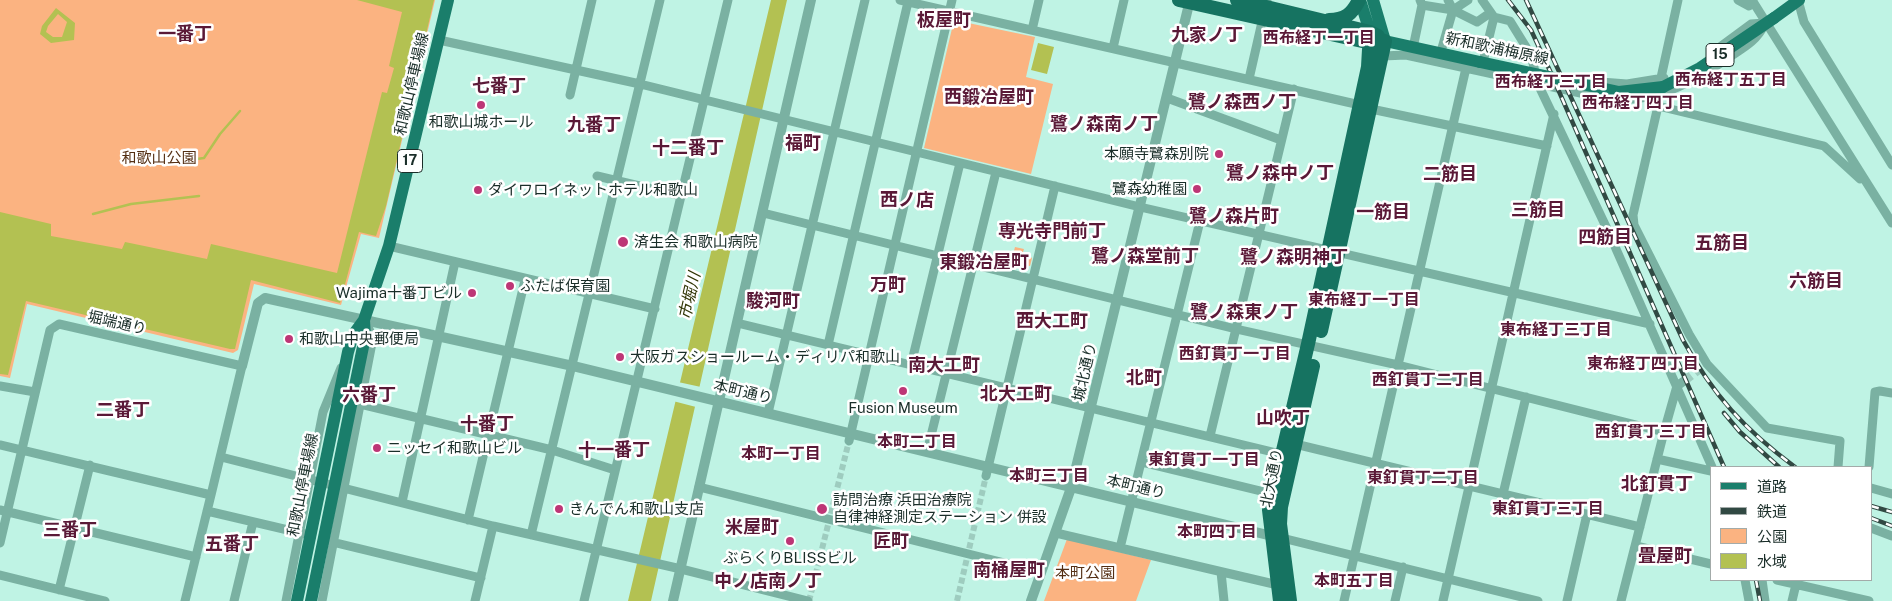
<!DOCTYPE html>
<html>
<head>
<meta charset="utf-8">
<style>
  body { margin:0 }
  #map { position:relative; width:1892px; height:601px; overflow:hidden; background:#bff3e4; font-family:"Public Sans","Noto Sans JP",sans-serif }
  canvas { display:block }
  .legend { position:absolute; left:1710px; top:466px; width:162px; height:115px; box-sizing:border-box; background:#fff; border:1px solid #a3aba9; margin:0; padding:6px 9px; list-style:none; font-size:15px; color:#1a2e29 }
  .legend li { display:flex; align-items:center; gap:10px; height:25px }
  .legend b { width:25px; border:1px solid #a3aba9 }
</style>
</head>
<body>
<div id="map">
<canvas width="1892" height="601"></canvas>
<ul class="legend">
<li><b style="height:6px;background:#1a7e6b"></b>道路</li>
<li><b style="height:6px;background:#314943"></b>鉄道</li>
<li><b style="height:14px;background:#fbb381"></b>公園</li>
<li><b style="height:14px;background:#b3c152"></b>水域</li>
</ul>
</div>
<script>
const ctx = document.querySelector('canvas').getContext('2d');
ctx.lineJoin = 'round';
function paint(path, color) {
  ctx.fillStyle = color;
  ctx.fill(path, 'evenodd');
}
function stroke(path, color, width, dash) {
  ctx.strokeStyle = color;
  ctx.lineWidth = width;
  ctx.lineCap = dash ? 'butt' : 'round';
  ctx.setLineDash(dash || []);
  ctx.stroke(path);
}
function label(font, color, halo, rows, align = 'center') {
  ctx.font = font + ' "Public Sans","Noto Sans JP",sans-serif';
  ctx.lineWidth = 5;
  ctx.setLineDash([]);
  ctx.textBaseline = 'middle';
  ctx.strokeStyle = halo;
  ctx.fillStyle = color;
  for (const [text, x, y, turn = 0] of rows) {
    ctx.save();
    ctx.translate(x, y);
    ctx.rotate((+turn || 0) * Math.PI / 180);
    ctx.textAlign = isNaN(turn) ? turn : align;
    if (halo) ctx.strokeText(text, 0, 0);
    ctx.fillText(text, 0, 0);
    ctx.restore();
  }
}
paint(new Path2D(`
  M0 0H435L379 238 361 234 341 305 254 284 238 350 233 353 27 304 10 378 0 376Z
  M954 20 1035 37 1026 77 1053 84 1031 174 924 148Z
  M1015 247 1024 249 1023 252 1032 258 1030 266 1011 262Z
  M1067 539 1151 560 1136 601H1044Z`), '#fbb381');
paint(new Path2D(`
  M357 0H434L386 206 376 236 359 232 340 303 251 280 235 349H230L26 301 8 375 0 374V212L51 224V236L122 249 125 242 207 259 211 244 337 273 382 92 387 93 394 68 389 66 402 12Z
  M771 0H787L651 601H628Z
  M56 8 75 23 74 40 51 43 40 34 42 26ZM58 14 67 22 62 37H53L46 32 48 26Z
  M1038 43 1054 47 1047 74 1031 70Z`), '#b3c152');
paint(new Path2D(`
  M678 382 701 387 696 407 673 401Z`), '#bff3e4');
stroke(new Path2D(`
  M163 158 187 157 189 160 204 158 220 134 240 111
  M93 214 131 204 199 196`), '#b3c152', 2.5);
stroke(new Path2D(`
  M809 601 849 441
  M957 601 986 476`), '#9eccbf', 6, [6, 3]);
stroke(new Path2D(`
  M1684 381 1701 368`), '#9eccbf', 9, [9, 4.5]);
stroke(new Path2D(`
  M900 0 1360 105
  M1448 0 1453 10 1468 0
  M1482 0 1494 17 1482 66
  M1678 0 1657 96 1658 106 1633 215 1634 225 1689 334 1707 364 1767 428 1840 441 1838 467
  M1738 0 1749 6 1754 3
  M1752 0 1892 223
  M1798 0 1804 22 1892 165
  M1422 5 1453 10 1477 22 1490 13
  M1494 17 1510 21 1531 55 1538 84 1609 233 1712 467
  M1032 30 1039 0
  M439 40 640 84 1140 207 1650 324
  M1414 43 1422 5 1420 0
  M1113 48 1124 0
  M1442 48 1453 10
  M1713 52 1751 24 1765 23
  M1383 56 1406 55 1608 99C1655 103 1690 84 1728 58 1743 48 1757 41 1764 25
  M1249 79 1267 0
  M1601 82 1627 84 1664 78
  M570 95 592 0
  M1167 98 1281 140
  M1658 106 1824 146 1860 179
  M1371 109 1547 146
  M597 176 682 196
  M763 213 1236 329 1398 365 1664 432
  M389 246 655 309
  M737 323 1281 454
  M828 345 908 2
  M911 365 960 163
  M0 386 35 392
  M356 403 552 450 615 470
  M768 413 865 0
  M1210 436 1294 89
  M849 441 952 0
  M1295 444 1640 527
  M0 445C70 462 141 478 211 495L242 366 59 324 50 330 0 543
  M927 452 996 172
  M221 457 493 526 681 569 808 601
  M1657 459 1711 471
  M1141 462 1273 494
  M1869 467 1875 392 1880 391 1892 393
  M986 476 1055 186
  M699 487 1041 572
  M1871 488 1892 494
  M1503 494 1526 397
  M402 502 455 262
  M0 510 196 557
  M207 511 305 534
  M468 520 525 280
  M1871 528 1892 536
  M1056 533 1278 585
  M531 535 660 0
  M1282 538 1538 601
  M328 541 481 578
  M1636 546 1711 564
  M1120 548 1200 221
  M1221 572 1224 601
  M0 575 105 601
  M1745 580 1749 601
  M1762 580 1765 601
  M1777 580 1869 601
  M59 590 90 465
  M185 601 211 495
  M234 601 253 522
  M286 601 323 412 341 368
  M322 601 373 338 367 325
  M475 601 493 526
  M584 601 728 0
  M1344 601 1466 68
  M1395 601 1403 567
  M1443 601 1554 114
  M1567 601 1587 514
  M1621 601 1664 432 1677 386 1684 381
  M1792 601 1797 580`), '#7ab1a2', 9);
stroke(new Path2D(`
  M242 366 258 303 265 298 573 366 1276 537
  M673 601 811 0
  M1031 601 1071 488 1190 0`), '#7ab1a2', 10);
stroke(new Path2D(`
  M1360 0 1370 32
  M1373 0 1385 41 1480 62
  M1663 87 1700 68 1774 18
  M297 601 348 352 353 335 364 320 389 246 448 0
  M311 601 365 337 364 320`), '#1a7e6b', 12);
stroke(new Path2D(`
  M1179 0 1371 43 1379 42
  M1237 0 1370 32 1378 36
  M1329 20C1345 20 1352 14 1359 0
  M1321 331 1385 41
  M1280 601 1269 510 1308 344 1368 67 1370 32
  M1290 601 1280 524 1281 507 1313 366`), '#167361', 14);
const rail = new Path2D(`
  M1508 0 1531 30 1550 71 1724 467
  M1526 0 1683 340C1713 395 1744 429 1795 467
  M1724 413 1740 432 1779 467
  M1871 506 1892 512
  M1871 518 1892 526
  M1756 580 1760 601`);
stroke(rail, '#314943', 4.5);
stroke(rail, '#fff', 2.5, [8]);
stroke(new Path2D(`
  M1774 18 1799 0
  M1480 62 1619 92 1663 87`), '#1a7e6b', 12);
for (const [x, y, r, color] of [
  [481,105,5,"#bd3676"],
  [1219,154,5,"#bd3676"],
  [1197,189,5,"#bd3676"],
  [478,190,5,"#bd3676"],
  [623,242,6,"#bd3676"],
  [510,286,5,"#bd3676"],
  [472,293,5,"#bd3676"],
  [289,339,5,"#bd3676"],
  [620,357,5,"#bd3676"],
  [903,391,5,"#bd3676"],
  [377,448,5,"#bd3676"],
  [559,509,5,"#bd3676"],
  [822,509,6,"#bd3676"],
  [790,541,5,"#bd3676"]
]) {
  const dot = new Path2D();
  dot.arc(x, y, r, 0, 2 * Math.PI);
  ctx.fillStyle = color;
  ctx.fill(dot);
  stroke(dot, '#fff', 2);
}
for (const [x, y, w] of [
  [1720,55,28],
  [410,161,25]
]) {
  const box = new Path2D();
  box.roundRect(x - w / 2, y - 11.5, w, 23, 4);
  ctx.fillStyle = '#fff';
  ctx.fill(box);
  stroke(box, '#1a2e29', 1);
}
label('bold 14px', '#1a2e29', null, [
  ["15",1720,55],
  ["17",410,161]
]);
label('15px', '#1a2e29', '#fff', [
  ["新和歌浦梅原線",1497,49,12],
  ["和歌山停車場線",412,84,-77],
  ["堀端通り",117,323,13],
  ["城北通り",1085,372,-77],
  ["本町通り",743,392,13],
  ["北大通り",1272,478,-79],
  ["和歌山停車場線",303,485,-79],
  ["本町通り",1136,487,13]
]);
label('15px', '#1a2e29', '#fff', [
  ["和歌山城ホール",481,122,"center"],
  ["本願寺鷺森別院",1209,154,"right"],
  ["鷺森幼稚園",1187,189,"right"],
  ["ダイワロイネットホテル和歌山",488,190],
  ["済生会 和歌山病院",634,242],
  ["ふたば保育園",520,286],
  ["Wajima十番丁ビル",462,293,"right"],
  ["和歌山中央郵便局",299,339],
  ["大阪ガスショールーム・ディリパ和歌山",630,357],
  ["Fusion Museum",903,408,"center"],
  ["ニッセイ和歌山ビル",387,448],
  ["訪問治療 浜田治療院",833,500],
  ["自律神経測定ステーション 併設",833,517],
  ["きんでん和歌山支店",569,509],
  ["ぶらくりBLISSビル",790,558,"center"]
], 'left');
label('15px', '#542f14', '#fff', [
  ["和歌山公園",159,158],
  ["本町公園",1085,573]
]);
label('bold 16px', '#5a1937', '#fff', [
  ["西布経丁一丁目",1319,38],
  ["西布経丁五丁目",1731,80],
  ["西布経丁三丁目",1551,82],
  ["西布経丁四丁目",1638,103],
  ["東布経丁一丁目",1364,300],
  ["東布経丁三丁目",1556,330],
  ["西釘貫丁一丁目",1235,354],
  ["東布経丁四丁目",1643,364],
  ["西釘貫丁二丁目",1428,380],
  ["西釘貫丁三丁目",1651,432],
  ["本町二丁目",917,442],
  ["本町一丁目",781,454],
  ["東釘貫丁一丁目",1204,460],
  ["本町三丁目",1049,476],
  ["東釘貫丁二丁目",1423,478],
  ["東釘貫丁三丁目",1548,509],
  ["本町四丁目",1217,532],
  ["本町五丁目",1354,581]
]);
label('italic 16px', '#303505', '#fff', [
  ["市堀川",690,296,-77]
]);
label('bold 18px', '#5a1937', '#fff', [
  ["板屋町",944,20],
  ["一番丁",185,34],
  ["九家ノ丁",1207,35],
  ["七番丁",499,86],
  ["西鍛冶屋町",989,97],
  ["鷺ノ森西ノ丁",1242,102],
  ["鷺ノ森南ノ丁",1104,124],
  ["九番丁",594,125],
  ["福町",803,143],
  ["十二番丁",688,148],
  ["鷺ノ森中ノ丁",1280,173],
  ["二筋目",1450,174],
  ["西ノ店",907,200],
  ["三筋目",1538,210],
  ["一筋目",1383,212],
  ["鷺ノ森片町",1234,216],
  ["専光寺門前丁",1052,231],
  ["四筋目",1605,237],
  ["五筋目",1722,243],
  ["鷺ノ森堂前丁",1145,256],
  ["鷺ノ森明神丁",1294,257],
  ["東鍛冶屋町",984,262],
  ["六筋目",1816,281],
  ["万町",888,285],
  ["駿河町",773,301],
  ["鷺ノ森東ノ丁",1244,312],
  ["西大工町",1052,321],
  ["南大工町",944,365],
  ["北町",1144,378],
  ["北大工町",1016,394],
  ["六番丁",369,395],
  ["二番丁",123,410],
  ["山吹丁",1283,418],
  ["十番丁",487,424],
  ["十一番丁",614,450],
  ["北釘貫丁",1657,484],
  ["米屋町",752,527],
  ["三番丁",70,530],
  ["匠町",891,541],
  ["五番丁",232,544],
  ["畳屋町",1665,556],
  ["南桶屋町",1009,570],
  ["中ノ店南ノ丁",768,581]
]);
</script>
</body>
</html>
